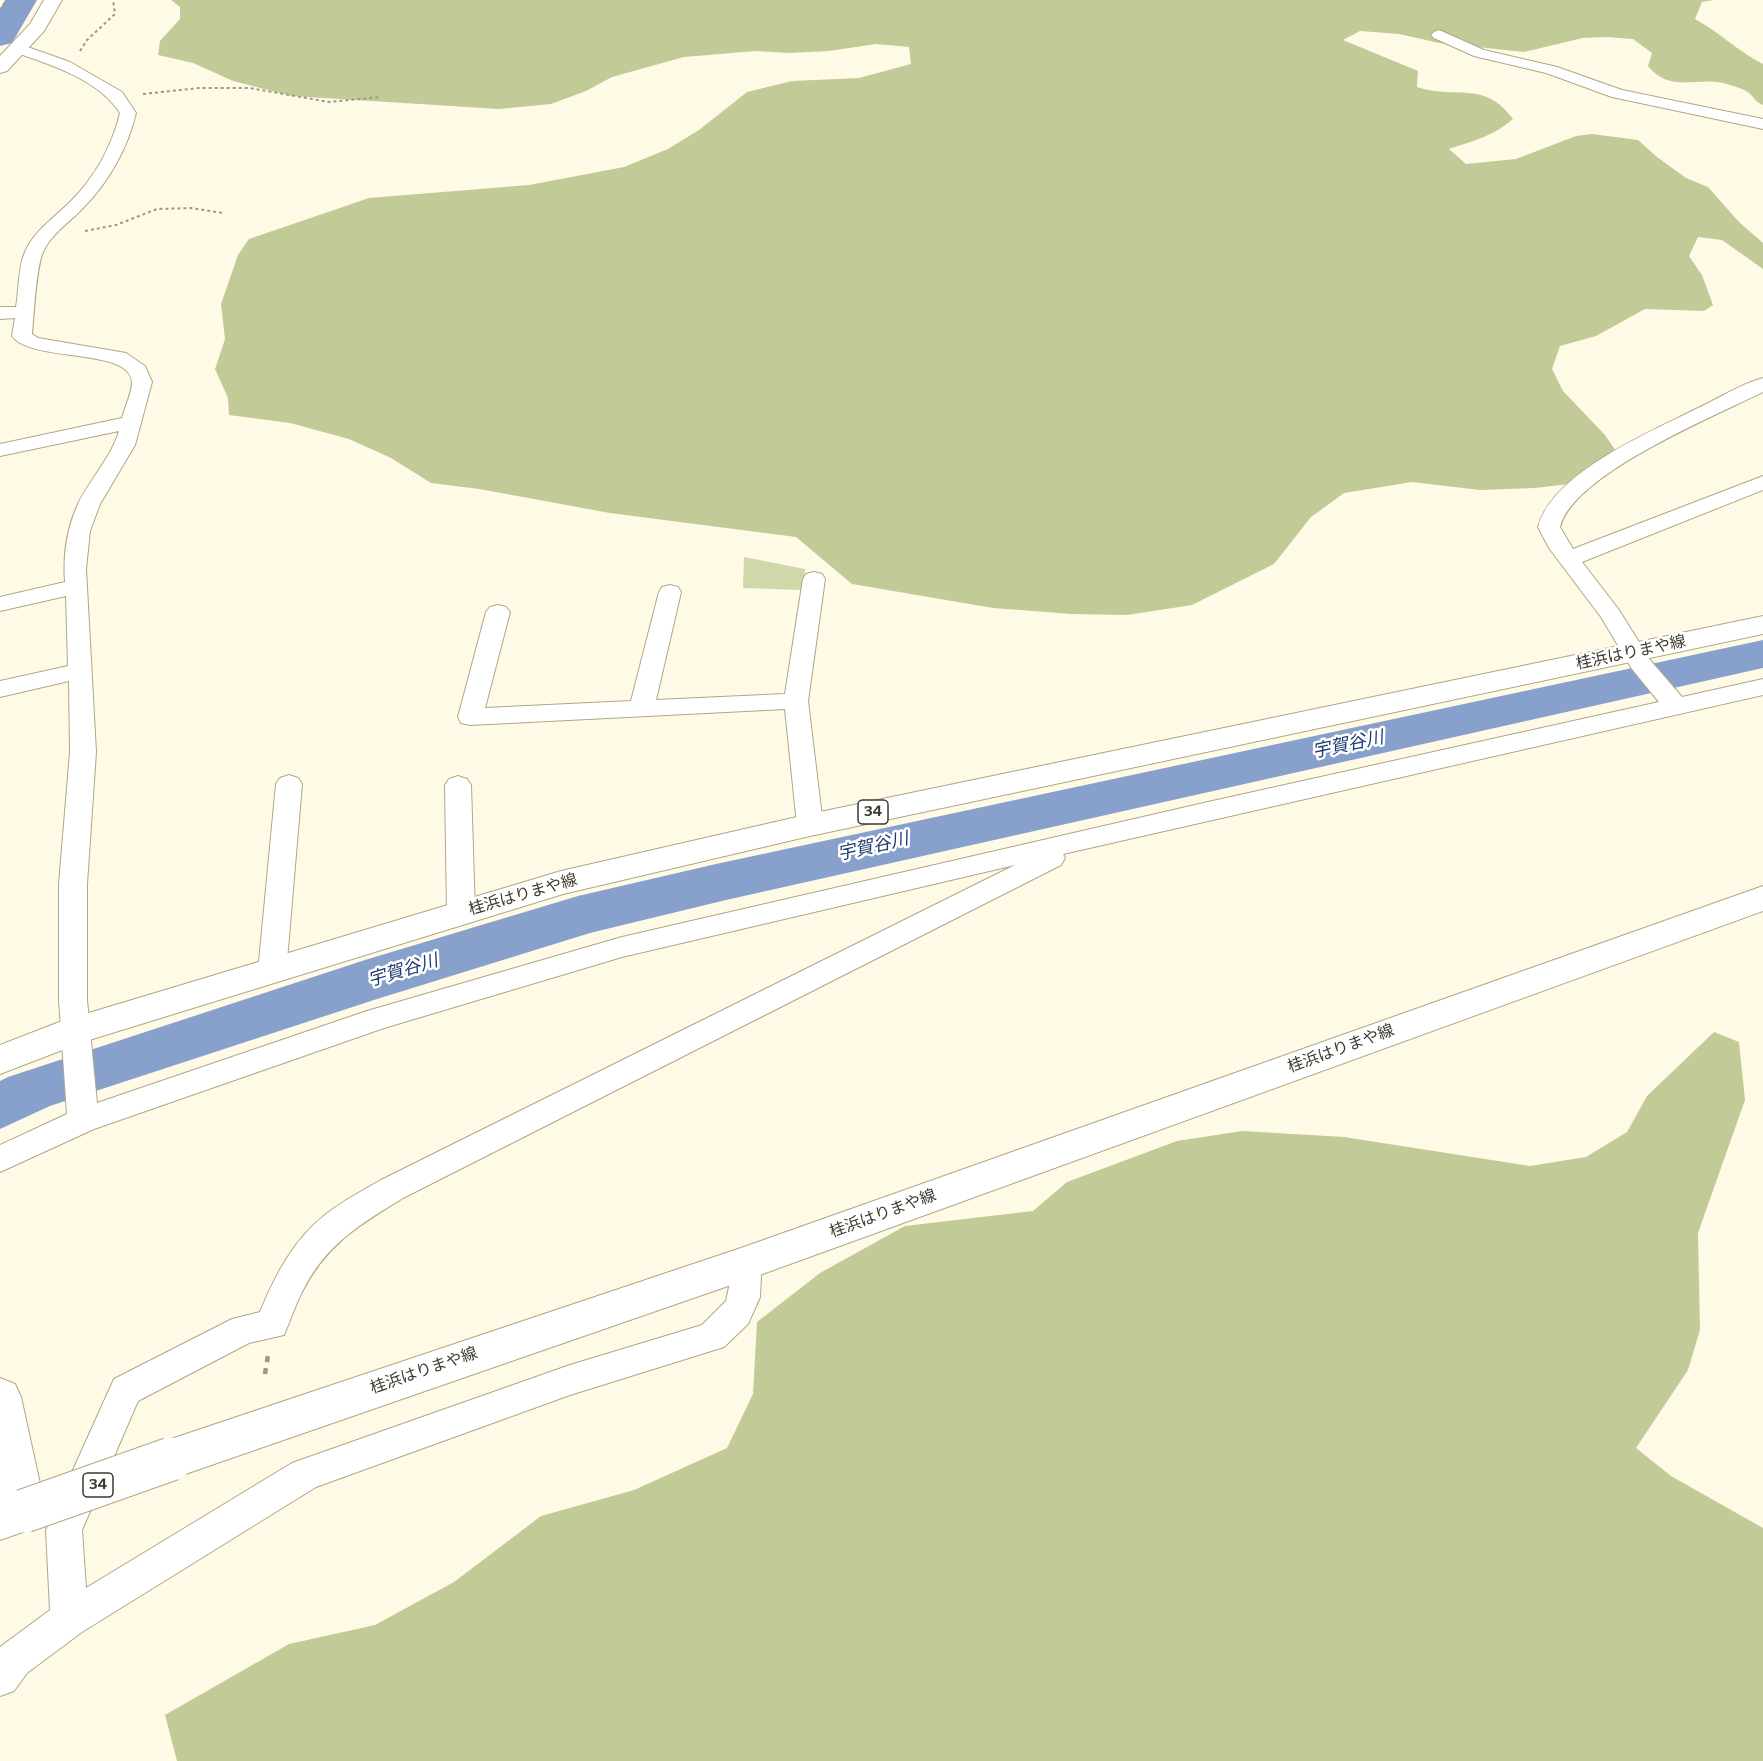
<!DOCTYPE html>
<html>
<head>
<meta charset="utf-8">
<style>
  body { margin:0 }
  canvas { display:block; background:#fffae6 }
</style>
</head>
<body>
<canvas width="1763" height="1761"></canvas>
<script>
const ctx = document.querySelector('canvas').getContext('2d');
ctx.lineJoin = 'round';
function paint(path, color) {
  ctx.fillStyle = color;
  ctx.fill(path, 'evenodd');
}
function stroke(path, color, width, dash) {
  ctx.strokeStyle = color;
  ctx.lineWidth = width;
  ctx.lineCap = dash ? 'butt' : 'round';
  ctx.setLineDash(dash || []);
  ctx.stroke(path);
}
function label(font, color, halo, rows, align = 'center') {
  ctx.font = font + ' Bitter,"Noto Sans JP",serif';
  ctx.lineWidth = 5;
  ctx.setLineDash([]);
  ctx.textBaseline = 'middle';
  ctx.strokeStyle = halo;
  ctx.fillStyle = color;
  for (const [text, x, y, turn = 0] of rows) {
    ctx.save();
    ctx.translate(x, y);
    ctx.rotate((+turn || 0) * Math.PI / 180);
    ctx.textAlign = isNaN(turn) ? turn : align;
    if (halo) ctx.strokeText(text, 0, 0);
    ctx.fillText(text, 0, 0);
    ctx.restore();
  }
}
paint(new Path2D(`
  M744 557 805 569 802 590 743 588Z`), '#d0d8a9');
paint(new Path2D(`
  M171 0H1714L1702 2 1695 19C1719 32 1739 52 1763 64V105C1756 103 1754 97 1749 93 1743 88 1730 85 1723 83 1695 77 1670 93 1648 66L1652 53 1633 39 1606 37 1583 38 1524 52 1439 43 1399 34 1360 31 1343 40 1418 71 1417 87C1454 100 1484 79 1513 119 1494 136 1473 141 1449 149L1466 164 1516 159 1576 136 1592 134 1638 140 1657 157 1686 178 1708 187 1739 222 1763 243V269L1722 240 1698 237 1689 256 1702 275 1713 305 1704 311 1645 309 1596 336 1560 346 1552 369 1563 391 1605 435 1624 463 1594 481 1535 488 1480 490 1412 482 1344 493 1311 517 1274 564 1192 605 1127 615 1072 614 993 608 852 584 796 537 610 513 479 489 431 483 391 458 349 439 290 423 229 415 228 398 215 369 225 339 221 304 238 255 249 239 369 198 529 185 624 167 668 149 699 130 747 92 792 81 859 78 911 64 909 47 876 44 829 51 790 53 756 51 684 57 612 77 586 91 551 104 499 109 292 96 233 81 193 63 158 55 160 41 180 19V7Z
  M1714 1032 1739 1042 1745 1100 1698 1233 1700 1330 1688 1370 1636 1448 1671 1476 1763 1528V1761H177L165 1715 289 1644 375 1625 454 1582 541 1516 634 1490 727 1448 753 1394 757 1322 820 1273 905 1226 1033 1211 1067 1182 1177 1141 1242 1131 1344 1137 1530 1166 1586 1157 1627 1132 1647 1096Z`), '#c2cb97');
paint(new Path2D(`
  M1763 640V668L726 900 590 933 377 999 50 1106 0 1129V1081L8 1077 365 960 578 896 716 864Z`), '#87a1cc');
paint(new Path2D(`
  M5 0H37L12 43 0 46V9Z`), '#87a1cc');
const minor = new Path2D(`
  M1439 30 1484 50 1557 67 1622 90 1763 119V129L1612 97 1546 73 1474 56 1434 38 1431 35 1434 32Z
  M19 44 70 62 122 92 136 113C128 148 108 183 83 208 70 222 51 234 43 252 36 268 34 314 32 334L38 338 126 353 145 366 152 382 135 445 100 504 90 531 86 569 96 752 87 884V1000L97 1103 367 1011 622 937 1208 802 1659 702 1632 669 1601 617 1549 548 1538 527C1552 473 1650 432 1696 409 1718 399 1740 384 1763 378V392C1715 416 1573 474 1560 527L1573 549 1763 476V490L1582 562 1619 610 1650 660 1682 697 1763 679V695L1063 854 1065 858 1061 865 403 1198C359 1225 326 1244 302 1292 295 1306 290 1321 284 1335L249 1343 138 1401 82 1530 86 1588 292 1463 570 1365 702 1325 726 1301 729 1287 727 1264 732 1254 743 1250 754 1254 761 1276 760 1297 748 1324 724 1347 570 1395 316 1487 82 1632 27 1673 14 1691 0 1696V1647L50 1610 46 1530 114 1379 232 1319 260 1312C275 1276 293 1240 325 1215 342 1201 362 1191 381 1180L1015 865 622 957 384 1028 94 1129 0 1172V1145L67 1114 59 1000V884L70 752 69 681 0 697V681L68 666 66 596 0 611V597L65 582C63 556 67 528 78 504 90 479 111 458 119 431L0 456V444L122 418C125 407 132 392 132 382 130 347 31 363 12 336L15 318 0 319V307H16C19 290 18 267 25 252 34 231 55 217 71 201 95 177 112 146 120 113 98 79 51 65 14 52L11 49Z
  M814 572 822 574 825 579 808 701 823 825 819 831 810 834 801 831 797 825 785 709 470 725 461 723 458 717 486 612 490 607 498 605 506 607 510 612 485 708 631 701 659 592 662 587 670 585 678 587 681 592 656 700 785 694 803 579 806 574Z
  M289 775 298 778 302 784 286 972 282 979 272 982 262 979 258 972 276 784 280 778Z
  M458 776 467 779 471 785 475 913 471 920 461 923 451 920 447 913 445 785 449 779Z`);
const primary = new Path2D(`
  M44 0H62L44 31 7 71 0 73V56L30 24Z
  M1763 616V634L810 836 563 894 86 1041 0 1074V1045L62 1021 561 871 810 814Z
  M1763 886V911L757 1276 171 1479 156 1473 150 1459 156 1445 171 1439 741 1248Z
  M0 1378 15 1384 21 1397 46 1511 40 1526 0 1540Z`);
stroke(minor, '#afa787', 2);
stroke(primary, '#afa787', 2);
stroke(new Path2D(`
  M0 10 7 0
  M80 51 87 40 115 14 113 0
  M143 94 199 88H250L329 102 380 97
  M85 231 116 225 157 209 191 208 223 213`), '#9b9787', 2, [3, 3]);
stroke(new Path2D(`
  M265 1374 268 1355`), '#9b9787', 4.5, [6, 6]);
paint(minor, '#fff');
paint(primary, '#fff');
const primaryBridge = new Path2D(`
  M24 1511 171 1459`);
stroke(primaryBridge, '#afa787', 45, []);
stroke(primaryBridge, '#fff', 43);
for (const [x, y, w] of [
  [873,812,30],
  [98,1485,30]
]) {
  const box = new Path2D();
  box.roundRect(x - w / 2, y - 12, w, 24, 4.5);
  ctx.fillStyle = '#fff';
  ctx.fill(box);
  stroke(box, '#3d3a2d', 1.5);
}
label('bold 15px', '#3d3a2d', null, [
  ["34",873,812],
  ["34",98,1485]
]);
label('16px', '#3d3a2d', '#fff', [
  ["桂浜はりまや線",1631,653,-12],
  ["桂浜はりまや線",523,895,-16],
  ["桂浜はりまや線",1341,1049,-20],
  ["桂浜はりまや線",883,1214,-20],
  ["桂浜はりまや線",424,1371,-19]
]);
label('italic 18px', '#1e3c72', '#fff', [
  ["宇賀谷川",1348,745,-12],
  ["宇賀谷川",873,847,-13],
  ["宇賀谷川",403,971,-17]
]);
</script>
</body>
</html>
